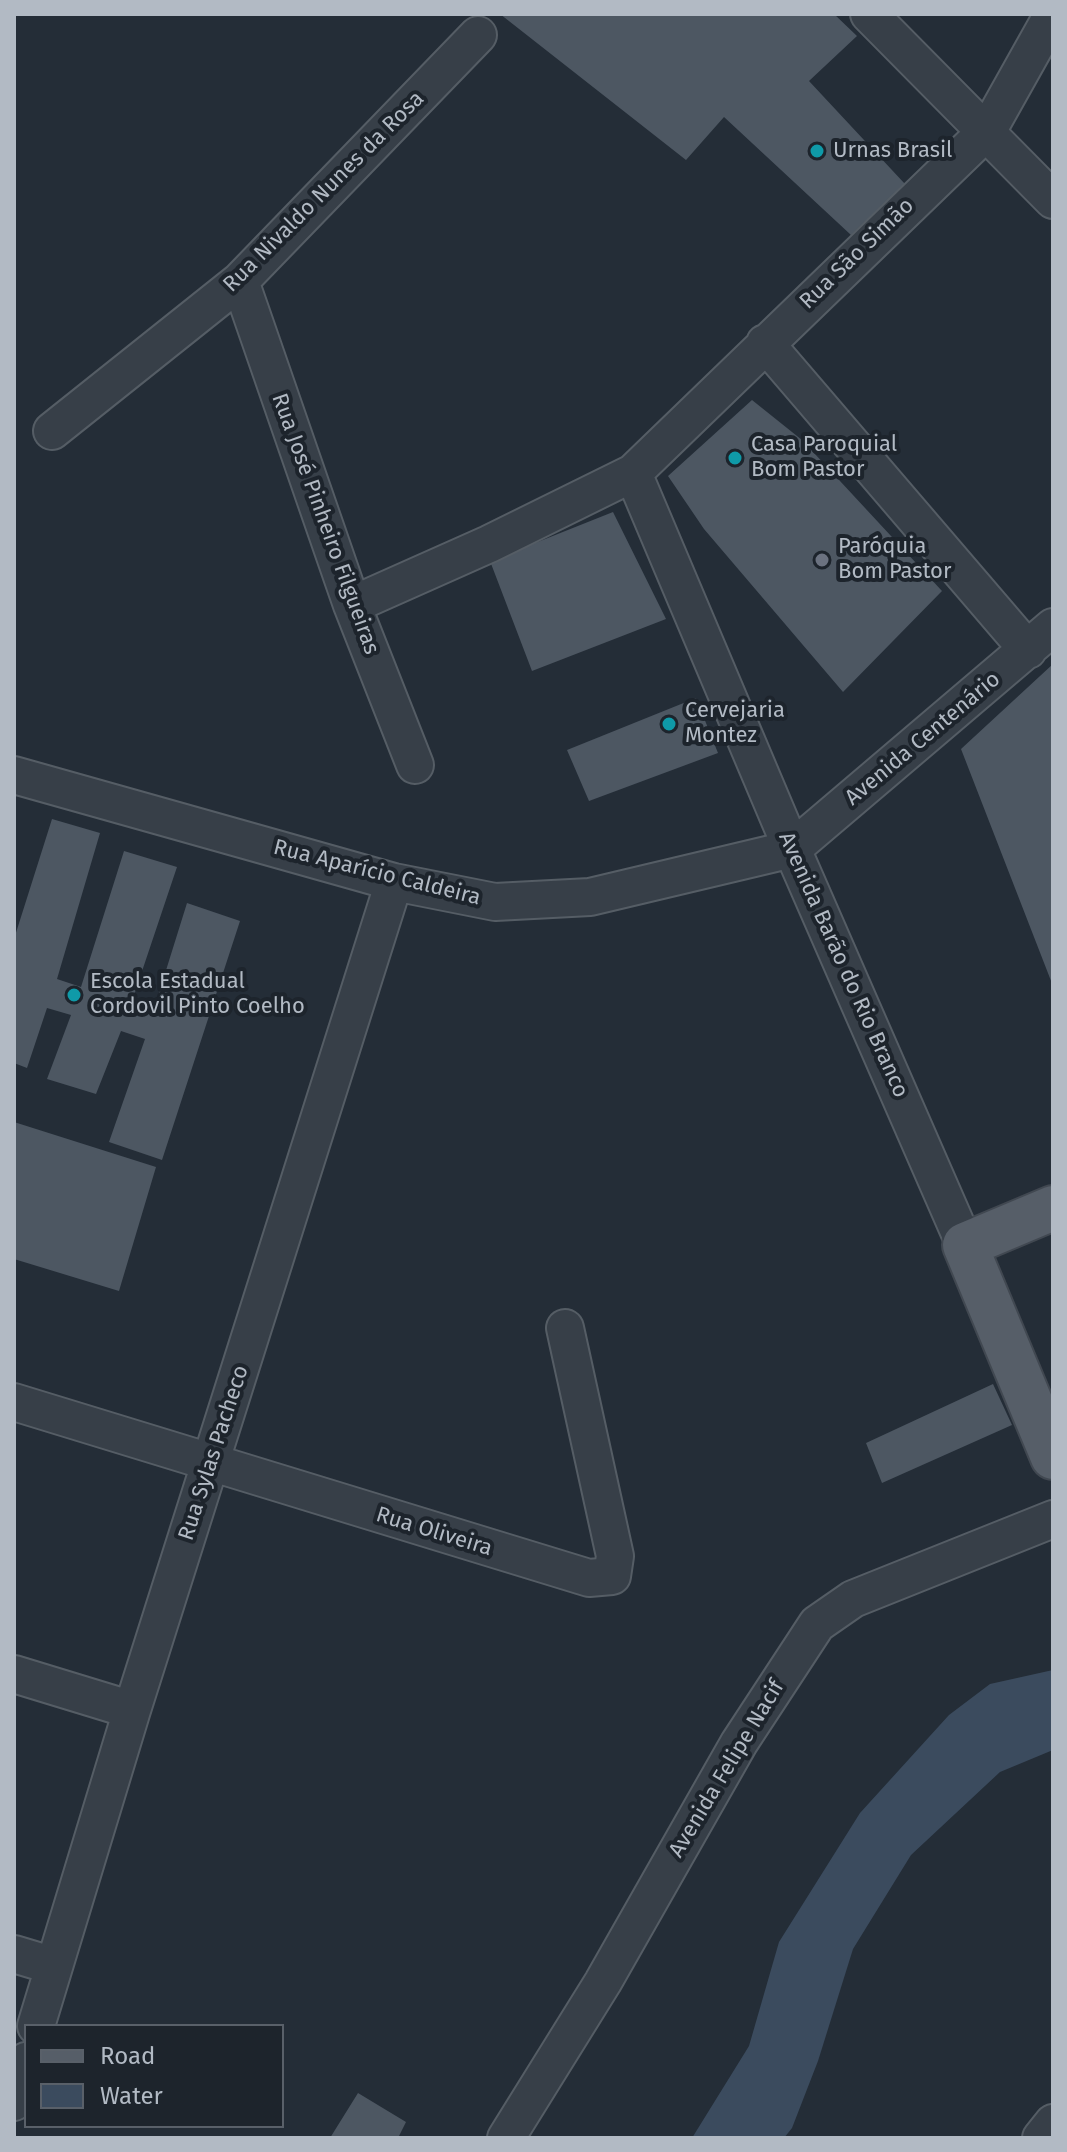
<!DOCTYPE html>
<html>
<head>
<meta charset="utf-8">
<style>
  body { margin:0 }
  #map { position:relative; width:1067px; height:2152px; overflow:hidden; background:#242d37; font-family:"Fira Sans",sans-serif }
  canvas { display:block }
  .frame { position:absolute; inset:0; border:16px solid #b2bac4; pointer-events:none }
  .legend { position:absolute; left:24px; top:2024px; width:260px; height:104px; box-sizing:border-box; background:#1d242c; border:2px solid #596069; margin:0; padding:10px 14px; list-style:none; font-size:24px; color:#b2bac4 }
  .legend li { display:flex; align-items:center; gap:16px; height:40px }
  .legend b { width:40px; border:2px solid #596069 }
</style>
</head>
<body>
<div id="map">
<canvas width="1067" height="2152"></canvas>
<div class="frame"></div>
<ul class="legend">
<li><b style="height:10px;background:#565e68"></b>Road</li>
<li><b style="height:22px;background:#3b4b5e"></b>Water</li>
</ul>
</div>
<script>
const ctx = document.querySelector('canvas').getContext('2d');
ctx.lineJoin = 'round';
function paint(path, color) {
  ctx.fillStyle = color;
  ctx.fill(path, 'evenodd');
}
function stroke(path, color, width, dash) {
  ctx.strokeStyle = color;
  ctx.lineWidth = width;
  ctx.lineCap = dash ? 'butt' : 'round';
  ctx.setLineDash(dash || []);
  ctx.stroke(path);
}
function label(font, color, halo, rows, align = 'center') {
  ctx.font = font + ' "Fira Sans",sans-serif';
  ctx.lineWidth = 8;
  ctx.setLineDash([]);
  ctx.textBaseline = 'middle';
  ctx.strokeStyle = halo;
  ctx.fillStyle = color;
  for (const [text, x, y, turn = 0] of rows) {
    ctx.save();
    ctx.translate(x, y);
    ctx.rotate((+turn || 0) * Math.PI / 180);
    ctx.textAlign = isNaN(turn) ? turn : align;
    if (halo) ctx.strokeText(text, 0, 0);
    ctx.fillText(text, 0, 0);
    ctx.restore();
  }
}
paint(new Path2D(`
  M1053 1670V1750L1000 1772 911 1855 853 1949 818 2061 792 2128 784 2138H692L749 2046 779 1942 860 1813 949 1715 990 1684Z`), '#3b4b5e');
paint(new Path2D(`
  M500 14H834L857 36 809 81 905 184 851 235 724 117 686 160Z
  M752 400 802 440 942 591 843 692 704 529 668 476Z
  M613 512 666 619 532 671 490 561Z
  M1053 664V986L961 749Z
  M696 698 718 753 589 801 567 750Z
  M52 819 100 833 57 979 81 987 124 851 177 867 131 1004 153 1012 187 903 240 921 162 1160 109 1142 145 1039 121 1031 96 1094 47 1079 71 1015 47 1008 27 1068 14 1063V939Z
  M14 1122 156 1167 119 1291 14 1259Z
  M993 1384 1012 1425 882 1483 866 1443Z
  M358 2093 406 2122 398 2138H330Z`), '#4d5762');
const minor = new Path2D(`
  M869 14 1053 200
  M240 281 352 605 415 765
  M765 343 1028 650
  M52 431 240 281 478 35
  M633 473 792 849 965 1245
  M352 605 489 544 633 473 988 130 1053 14
  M14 775 394 882 495 902 590 897 792 849 1053 627
  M14 1402 589 1578 612 1576 615 1556 565 1328
  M14 1674 132 1710
  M14 1954 54 1966
  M36 2026 132 1710 394 882
  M14 2102 26 2061
  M506 2138 603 1982 739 1743 817 1624 853 1599 1053 1519
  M1041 2138 1053 2123`);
const major = new Path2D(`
  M1053 1208 965 1245 1053 1457`);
stroke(minor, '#555d65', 40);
stroke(major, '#414851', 48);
stroke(minor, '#373f48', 36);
stroke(major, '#565e68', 44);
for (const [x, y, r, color] of [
  [817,151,8,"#0f9aa8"],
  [735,458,8,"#0f9aa8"],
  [822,560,8,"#6b7280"],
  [669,724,8,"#0f9aa8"],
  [74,995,8,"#0f9aa8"]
]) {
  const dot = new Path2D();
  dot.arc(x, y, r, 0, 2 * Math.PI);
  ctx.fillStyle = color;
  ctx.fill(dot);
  stroke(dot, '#1d242c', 3);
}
label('22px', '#b2bac4', '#1d242c', [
  ["Urnas Brasil",833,151],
  ["Casa Paroquial",751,445],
  ["Bom Pastor",751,470],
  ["Paróquia",838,547],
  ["Bom Pastor",838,572],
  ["Cervejaria",685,711],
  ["Montez",685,736],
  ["Escola Estadual",90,982],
  ["Cordovil Pinto Coelho",90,1007]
], 'left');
label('22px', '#b2bac4', '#1d242c', [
  ["Rua Nivaldo Nunes da Rosa",324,192,-45],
  ["Rua São Simão",857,254,-44],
  ["Rua José Pinheiro Filgueiras",325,524,70],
  ["Avenida Centenário",923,739,-40],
  ["Rua Aparício Caldeira",377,873,14],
  ["Avenida Barão do Rio Branco",843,965,66],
  ["Rua Sylas Pacheco",214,1453,-72],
  ["Rua Oliveira",434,1532,17],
  ["Avenida Felipe Nacif",727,1769,-59]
]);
</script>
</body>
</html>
